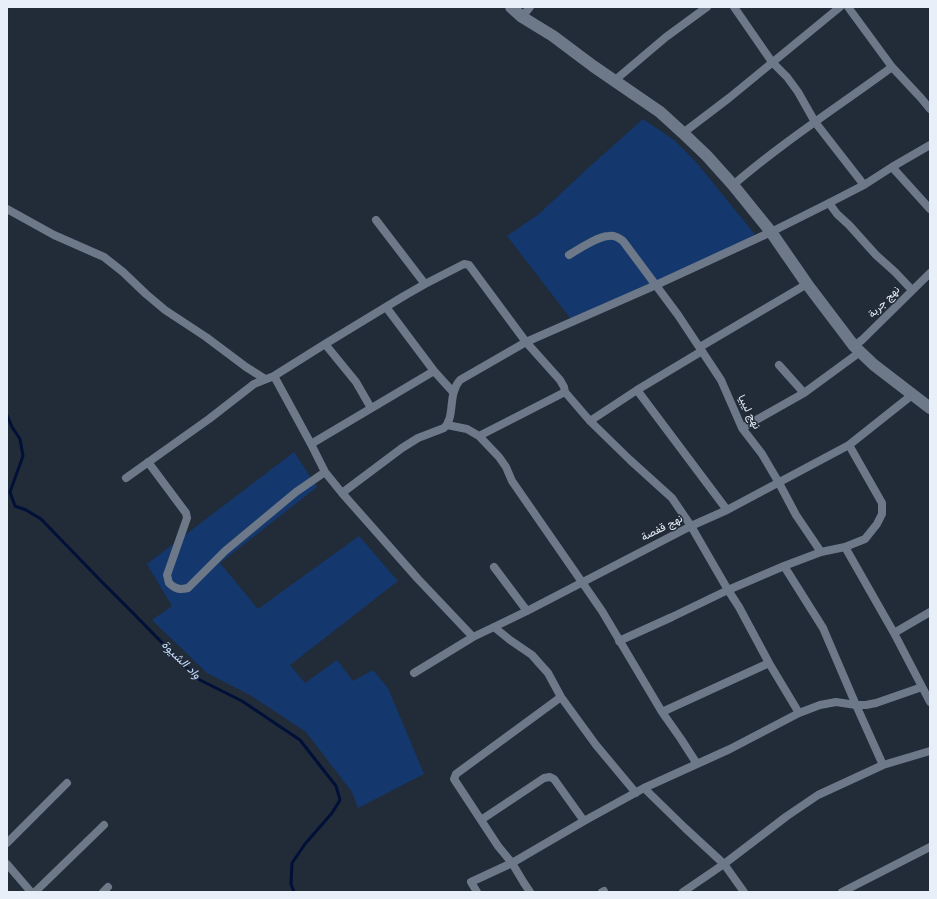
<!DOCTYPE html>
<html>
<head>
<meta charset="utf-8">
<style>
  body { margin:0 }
  #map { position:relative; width:937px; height:899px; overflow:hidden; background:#222b38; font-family:"Noto Sans",sans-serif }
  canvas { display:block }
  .frame { position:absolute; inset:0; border:8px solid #e8eff8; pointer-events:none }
</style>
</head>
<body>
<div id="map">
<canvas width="937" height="899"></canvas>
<div class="frame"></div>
</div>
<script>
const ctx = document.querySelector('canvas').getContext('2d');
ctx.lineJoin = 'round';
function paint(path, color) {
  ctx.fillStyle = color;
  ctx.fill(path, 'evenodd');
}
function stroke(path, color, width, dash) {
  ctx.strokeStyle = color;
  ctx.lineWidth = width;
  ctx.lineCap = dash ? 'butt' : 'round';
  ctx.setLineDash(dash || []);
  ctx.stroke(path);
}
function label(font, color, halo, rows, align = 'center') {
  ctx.font = font + ' "Noto Sans",Vazirmatn,sans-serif';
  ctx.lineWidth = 3;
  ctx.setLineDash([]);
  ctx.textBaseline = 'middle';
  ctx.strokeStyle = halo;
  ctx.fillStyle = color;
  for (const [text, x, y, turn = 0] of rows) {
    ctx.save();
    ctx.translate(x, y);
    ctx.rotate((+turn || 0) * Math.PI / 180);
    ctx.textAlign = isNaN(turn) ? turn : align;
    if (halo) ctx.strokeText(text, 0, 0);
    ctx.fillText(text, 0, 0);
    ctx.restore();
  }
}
paint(new Path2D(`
  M643 119 674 140 696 162 757 237 571 319 507 236 539 214 587 169Z
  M294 452 317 487 220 563 258 609 359 536 398 581 290 665 305 683 337 660 353 681 373 670 388 688 424 774 358 808 352 792 306 732 250 695 207 673 152 620 172 606 147 564Z`), '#14386d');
stroke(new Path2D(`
  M7 415 12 427 20 439 23 456 10 492 15 506 26 510 41 519 101 581 130 610 181 662 200 680 242 701 300 740 336 786 340 800 332 813 305 844 292 863 291 884 294 892`), '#001038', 3);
stroke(new Path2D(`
  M734 7 772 62 787 77 798 92 815 122 864 185
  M848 7 892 67 921 98 930 109
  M522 17 530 7
  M614 81 666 37 707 7
  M683 133 729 98 840 7
  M892 167 930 209
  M733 185C783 142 839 106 892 67
  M829 203 837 214 849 225 876 255 895 272 912 290
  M7 209 54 235 104 257 123 272 146 294 165 310 206 337 246 367 265 379
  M376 220 425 284
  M569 255C579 249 598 236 609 236 614 235 619 238 623 241L678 315 721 380 742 428 762 454 779 483 796 515 821 552
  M386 307 434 371 453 392
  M325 344 356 382 371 408
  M854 346 862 340 930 273
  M700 347 807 284
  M779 365 804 393
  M274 376 311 444 325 472 342 493 418 579 473 637
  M637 390 727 510
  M590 421 637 390 702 351
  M447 425 467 429 479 436 499 457 506 467 512 481 602 611 662 712 681 739 697 764
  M742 428 804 393 860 352
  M479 436 565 392
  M311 444 434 371
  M148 462 186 513 187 518 167 575 169 583C175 589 180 590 188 588L225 551 296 492 325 472
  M126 478 209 419 254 384 274 376 325 344 404 296 425 284 464 264 469 265 526 342 560 380 564 387 565 392 590 421 630 460 672 498 691 526 728 590 739 607 769 663 799 713
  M342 493 402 448 418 438 444 428C456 416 447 395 460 380L526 342 656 285 771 232 829 203 864 185 892 167 930 145
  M845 547 894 633 930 702
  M784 566 823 628 856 705 883 765
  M494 567 527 611
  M494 627 510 640 532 655 539 663 548 673 561 697 596 745 636 793
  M894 633 930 612
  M619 641 672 617 728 590 784 566 821 552 845 547 865 539 877 524 882 514V503L849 445
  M414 673 473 637 494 627 527 611 691 526 727 510 849 445 912 395
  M662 712 769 663
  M644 788 685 828 724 864 744 892
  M481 820 544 778 550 777 554 779 584 821
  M7 843 67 783
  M7 864 31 892
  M35 892 104 825
  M103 892 108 887
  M477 892 471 882 512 863 584 821 644 788 730 749 799 713 820 705 836 702 856 705H866L876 703 922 687
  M530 892 524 883 512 863 498 846 454 779 456 774 561 697
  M602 892 604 891
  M683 892 724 864 787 816 818 795 883 765 930 751
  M842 892 930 847`), '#6d7888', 8);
stroke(new Path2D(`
  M511 7 522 17 553 36 593 66 660 112 683 133 707 156 733 185 771 232 807 284 854 346 874 365 930 408`), '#6d7888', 12);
label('11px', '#e8eff8', '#222b38', [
  ["نهج جربة",884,302,-45],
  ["نهج ليبيا",749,412,63],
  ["نهج قفصة",662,528,-27]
]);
label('italic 12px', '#c5dcff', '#222b38', [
  ["واد الشيوة",181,660,44]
]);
</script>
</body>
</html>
